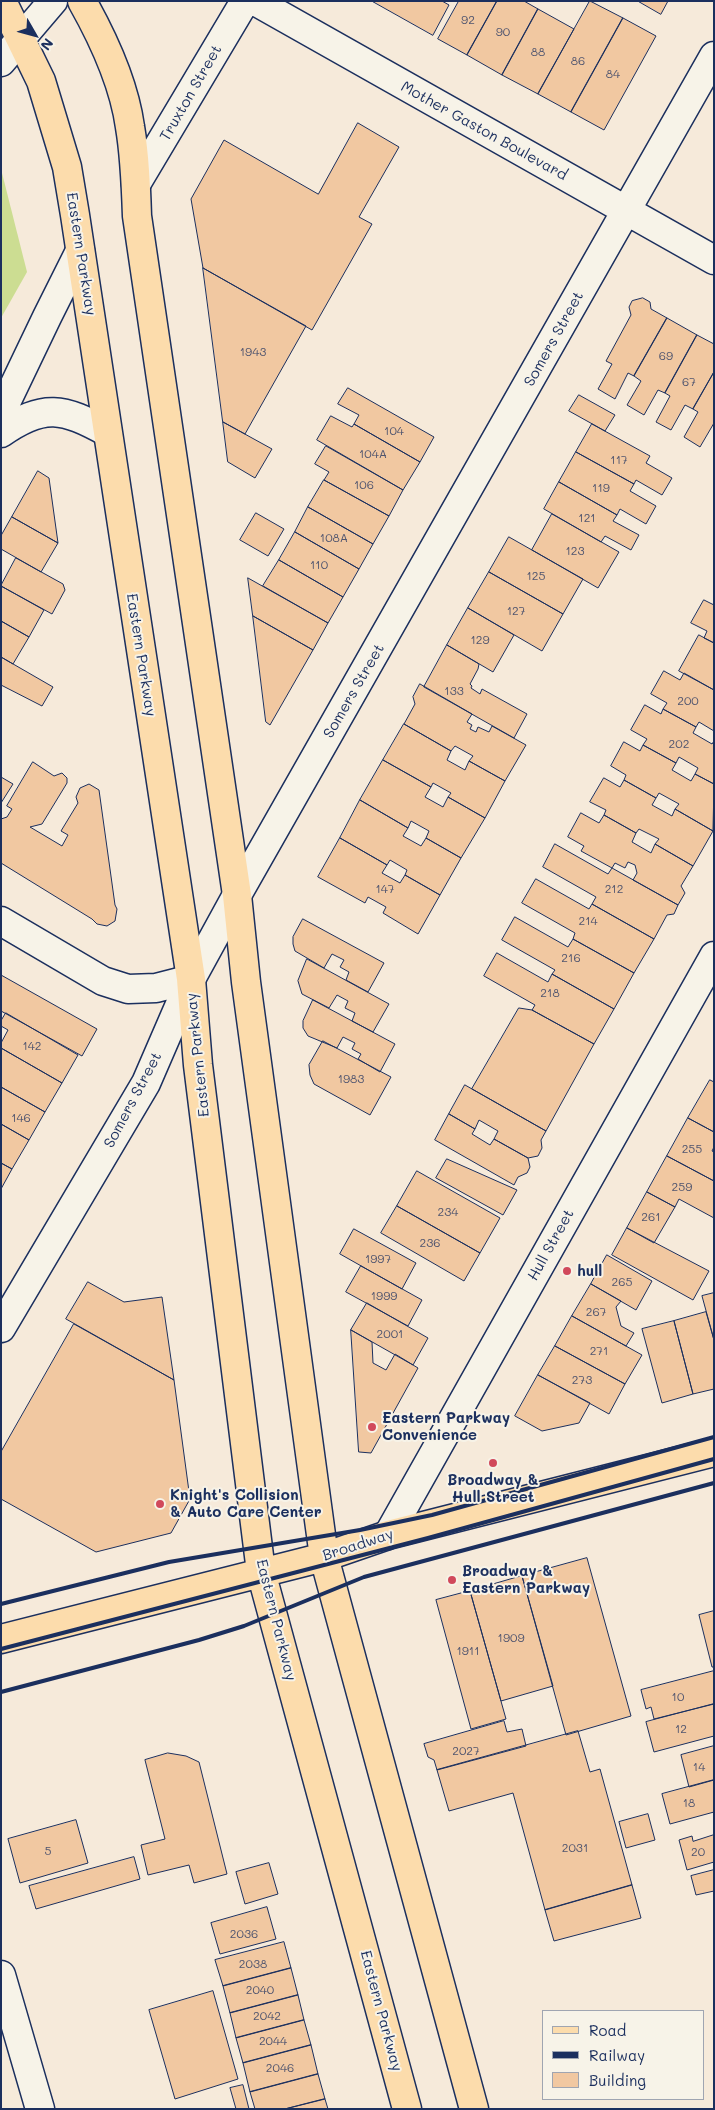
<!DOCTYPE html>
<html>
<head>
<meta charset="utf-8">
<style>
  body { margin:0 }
  #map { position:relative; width:715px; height:2110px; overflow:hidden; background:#f6eada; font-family:Mali,sans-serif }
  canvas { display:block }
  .frame { position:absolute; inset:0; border:2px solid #1b2f5e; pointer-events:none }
  .legend { position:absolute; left:542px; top:2010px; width:162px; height:90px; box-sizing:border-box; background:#f7f3e8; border:1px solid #9fa5b1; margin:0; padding:6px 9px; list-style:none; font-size:15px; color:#1b2f5e }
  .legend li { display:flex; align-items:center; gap:10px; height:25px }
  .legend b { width:25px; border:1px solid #9fa5b1 }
  .north { position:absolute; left:10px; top:10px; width:50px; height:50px; -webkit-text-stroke:4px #f7f3e8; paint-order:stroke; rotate:128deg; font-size:14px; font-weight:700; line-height:20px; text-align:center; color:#1b2f5e }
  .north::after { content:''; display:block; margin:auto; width:18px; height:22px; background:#1b2f5e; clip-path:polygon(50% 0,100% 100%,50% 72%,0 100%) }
</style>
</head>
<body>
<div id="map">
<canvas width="715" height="2110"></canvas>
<div class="frame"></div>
<ul class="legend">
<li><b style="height:6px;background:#fcdcac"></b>Road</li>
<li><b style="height:6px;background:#1b2f5e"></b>Railway</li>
<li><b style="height:14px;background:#f1c8a1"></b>Building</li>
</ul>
<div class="north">N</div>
</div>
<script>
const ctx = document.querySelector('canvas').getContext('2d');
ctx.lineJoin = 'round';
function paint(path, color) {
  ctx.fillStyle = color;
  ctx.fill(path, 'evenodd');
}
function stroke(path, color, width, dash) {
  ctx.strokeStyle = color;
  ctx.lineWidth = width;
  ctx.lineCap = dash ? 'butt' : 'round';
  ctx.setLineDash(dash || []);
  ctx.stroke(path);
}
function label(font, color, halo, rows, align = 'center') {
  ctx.font = font + ' Mali,sans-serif';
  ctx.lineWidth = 4;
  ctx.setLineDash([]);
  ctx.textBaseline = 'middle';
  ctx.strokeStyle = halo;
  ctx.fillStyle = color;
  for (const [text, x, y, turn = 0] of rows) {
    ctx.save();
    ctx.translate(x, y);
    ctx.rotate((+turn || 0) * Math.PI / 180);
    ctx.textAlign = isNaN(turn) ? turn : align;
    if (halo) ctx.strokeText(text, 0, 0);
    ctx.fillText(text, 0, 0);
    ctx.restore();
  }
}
paint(new Path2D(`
  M1 169 27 272 1 318Z`), '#ccdd92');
const building = new Path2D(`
  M372 1H442L449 5 433 35Z
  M459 1H497L467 55 438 39Z
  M497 1H524L538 9 502 75 467 55Z
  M590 1 623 18 571 112 538 94Z
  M638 1H668L661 14Z
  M538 9 574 29 538 94 502 75Z
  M623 18 656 36 604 130 571 112Z
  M358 123 399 147 359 217 372 224 312 330 203 268 191 199 224 140 318 194Z
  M203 268 306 326 245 434 223 422Z
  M643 298 650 302 651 309 667 318 634 376 628 373 615 399 598 389 612 364 606 361 631 315 629 307 632 301Z
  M667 318 697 335 665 393 658 390 644 415 627 405 641 381 634 376Z
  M697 335 714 344V372L693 409 685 405 671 430 656 422 670 396 665 393Z
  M714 372V423L700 447 684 437 698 412 693 409Z
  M348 388 434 437 420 462 354 424 359 415 338 404Z
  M579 395 615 415 605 431 569 411Z
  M331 416 352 427 354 424 420 462 403 490 317 440Z
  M223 422 272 449 255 478 228 462Z
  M592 424 650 456 646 463 672 478 662 495 636 480 634 484 576 452Z
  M326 446 403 490 389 516 324 480 329 472 315 464Z
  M576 452 634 484 630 491 656 506 646 524 620 509 617 515 559 482Z
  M38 471 49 478 58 543 12 517Z
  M324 480 389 516 373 544 308 507Z
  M559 482 617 515 613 521 639 535 631 550 605 536 601 542 544 509Z
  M308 507 373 544 359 569 295 532Z
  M256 513 284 529 268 556 240 540Z
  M552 514 619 552 598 588 532 550Z
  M12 517 58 543 41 572 1 549V536Z
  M295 532 359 569 343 597 279 560Z
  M509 537 583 579 563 614 489 572Z
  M16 558 63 584 65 590 52 614 1 586Z
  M279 560 343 597 328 623 263 586Z
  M489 572 563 614 542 651 468 608Z
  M248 578 328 623 313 650 253 616Z
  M1 586 44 610 29 637 1 621Z
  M704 600 714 605V643L704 638 707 631 691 623Z
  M468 608 514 635 493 672 447 645Z
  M253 616 313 650 270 725 266 722Z
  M1 621 29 637 13 664 1 657Z
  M699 635 714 643V690L679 671Z
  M447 645 479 664 478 669 470 684 472 686 471 688 480 694 482 689 527 714 514 738 424 687Z
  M1 657 53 687 42 706 1 685Z
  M664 671 680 680 684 673 714 690V731L699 722 696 727 663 709 667 703 651 694Z
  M420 684 472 714 467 722 472 725 470 729 476 732 478 727 489 732 492 726 526 745 505 781 469 761 473 756 455 746 451 751 404 724 415 704 413 697Z
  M645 705 661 714 663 709 696 727 693 733 712 744 714 741V784L695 774 698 768 679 757 676 763 643 745 647 739 631 730Z
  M404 724 451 751 447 760 465 770 469 761 505 781 485 818 448 797 451 793 433 783 431 787 383 760Z
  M624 742 640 751 643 745 676 763 672 770 691 781 695 774 714 784 713 831 675 809 679 804 659 793 656 798 624 780 626 775 611 766Z
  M383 760 431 787 425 797 443 807 448 797 485 818 461 858 426 838 429 831 411 821 408 828 360 800Z
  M33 762 54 776 62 773 67 778V783L42 824 30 827 62 846 68 835 61 831 78 803 76 797 80 788 89 784 99 790 115 905 117 909 115 921 107 926 97 924 92 919 1 863V819L7 817 12 809 7 806Z
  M1 777 13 784 1 803Z
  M604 778 620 787 624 780 656 798 652 805 672 816 675 809 713 831 693 866 655 844 659 839 639 829 636 833 604 815 606 810 590 802Z
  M360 800 408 828 403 836 421 846 426 838 461 858 440 895 405 875 407 870 390 860 387 865 340 838Z
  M581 813 599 823 604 815 636 833 632 842 651 853 655 844 693 866 681 886 685 893 678 905 633 880 637 873 635 865 628 862 625 868 615 863 612 868 581 851 584 846 568 837Z
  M340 838 387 865 382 873 400 883 405 875 440 895 418 934 383 913 386 907 368 897 365 903 318 877Z
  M555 844 608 874 612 868 678 905 674 914 667 915 654 939 592 904 596 897 543 867Z
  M536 879 589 909 592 904 654 939 634 973 573 939 575 933 522 903Z
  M515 917 568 947 573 939 634 973 614 1009 552 974 555 970 502 940Z
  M303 919 384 963 368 992 346 980 349 972 340 967 344 960 332 954 324 968 295 951 293 944V937Z
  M497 953 548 982 552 974 614 1009 594 1044 532 1010 535 1005 484 976Z
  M307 959 389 1004 373 1032 352 1021 355 1013 345 1008 348 1001 337 995 329 1008 302 994 298 981Z
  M1 975 97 1029 82 1056 1 1011Z
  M313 1000 395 1044 380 1072 358 1059 361 1054 352 1049 355 1043 343 1037 337 1048 308 1036 303 1028V1021Z
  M519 1008 532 1010 594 1044 546 1131 472 1089Z
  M6 1013 78 1055 62 1083 1 1048V1043L8 1030 1 1026V1021Z
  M323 1041 391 1077 370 1115 314 1084 310 1075 309 1065Z
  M1 1048 62 1083 45 1112 1 1087Z
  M710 1080 714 1082V1132L688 1118Z
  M465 1085 546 1131 541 1140 542 1148 538 1156 528 1158 494 1139 498 1131 479 1120 475 1129 449 1114Z
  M1 1087 45 1112 29 1140 1 1124Z
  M449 1114 475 1129 472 1134 490 1145 494 1139 528 1158 530 1167 527 1173 518 1177 514 1185 435 1140Z
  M688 1118 714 1132V1147L712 1151 714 1152V1181L667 1156Z
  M1 1124 29 1140 12 1169 1 1163Z
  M667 1156 714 1181V1218L679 1199 675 1207 647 1192Z
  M447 1159 517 1190 503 1215 436 1178Z
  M1 1163 12 1169 1 1189Z
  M417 1171 500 1218 480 1253 397 1206Z
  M647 1192 675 1207 654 1243 627 1228Z
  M397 1206 480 1253 464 1281 381 1233Z
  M627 1228 709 1271 693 1300 612 1255Z
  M354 1229 416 1263 402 1289 340 1254Z
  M607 1255 652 1281 636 1310 591 1284Z
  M361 1266 422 1300 408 1326 346 1292Z
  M88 1282 124 1302 162 1297 174 1380 66 1319Z
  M591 1284 621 1301 616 1307 621 1326 634 1333 626 1346 572 1316Z
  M714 1293V1340L702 1296Z
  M367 1303 428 1338 413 1365 351 1330Z
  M706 1312 714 1340V1389L693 1394 674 1321Z
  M572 1316 642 1355 625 1384 555 1346Z
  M674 1321 693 1394 662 1403 642 1329Z
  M74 1324 174 1380 190 1499 171 1533 96 1552 1 1499V1452Z
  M351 1330 372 1342 373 1363 386 1370 395 1354 418 1368 371 1453 359 1452Z
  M555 1346 625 1384 609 1414 538 1375Z
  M538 1375 590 1403 579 1423 542 1431 515 1416Z
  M587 1558 631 1716 566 1735 522 1576Z
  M522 1576 553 1686 501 1701 470 1591Z
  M470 1591 506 1719 471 1729 436 1600Z
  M714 1611V1667H712L699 1615Z
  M714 1671V1704L654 1719 651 1707 646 1709 641 1690Z
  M714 1704V1736L654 1752 646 1722Z
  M504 1721 507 1732 522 1729 526 1746 437 1770 434 1760 428 1757 424 1744Z
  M578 1731 590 1772 600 1769 632 1885 545 1910 513 1793 449 1811 437 1770Z
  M714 1746V1780L689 1787 681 1755Z
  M168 1753 186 1756 199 1762 227 1874 194 1883 189 1865 148 1875 141 1845 165 1839 145 1760Z
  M714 1780V1812L670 1824 662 1794Z
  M648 1814 655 1840 626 1848 619 1822Z
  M76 1820 88 1863 20 1883 8 1839Z
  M714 1835V1862L687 1870 679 1840 692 1836 693 1841Z
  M134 1857 140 1879 36 1909 29 1886Z
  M269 1863 278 1894 245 1904 236 1872Z
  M714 1870V1891L696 1895 691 1876Z
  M632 1885 641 1918 554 1941 545 1910Z
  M267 1907 276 1939 220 1954 211 1923Z
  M284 1942 291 1968 223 1986 215 1960Z
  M291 1968 298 1995 230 2013 223 1986Z
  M213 1991 238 2079 175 2099 149 2010Z
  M298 1995 304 2020 236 2038 230 2013Z
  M304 2020 311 2045 243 2063 236 2038Z
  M311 2045 318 2074 250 2092 243 2063Z
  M318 2074 325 2099 285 2109H255L250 2092Z
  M243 2085 249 2109H236L230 2088Z
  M325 2099 328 2109H285Z`);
paint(building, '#f1c8a1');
stroke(building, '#1b2f5e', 1);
const street = new Path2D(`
  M255 1 714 260
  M136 184 245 1
  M1 413 47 317 80 251
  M1 433C44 403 63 408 107 432
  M1 921 103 981 128 989 156 988 191 979
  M1 1328 146 1083 191 979 237 895 714 56
  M388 1535 714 956
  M1 1975 40 2109`);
const secondary = new Path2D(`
  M1 62 53 1`);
const primary = new Path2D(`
  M2 1 41 81 67 167 75 215 191 979 198 1065 261 1572 407 2109
  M82 1C104 40 124 83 130 127 135 156 136 186 137 216L237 895 246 982 324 1557 474 2109
  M1 1639 324 1557 388 1535 714 1452`);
stroke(street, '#1b2f5e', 31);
stroke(secondary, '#1b2f5e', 31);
stroke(primary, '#1b2f5e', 31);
stroke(street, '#f7f3e8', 28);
stroke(secondary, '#f7f3e8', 28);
stroke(primary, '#fcdcac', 28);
stroke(new Path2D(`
  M1 1604 169 1562 360 1530 432 1515 714 1437
  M1 1649 428 1538 714 1459
  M1 1692 199 1640 244 1626 364 1577 714 1483`), '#1b2f5e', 4);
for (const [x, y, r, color] of [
  [567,1271,5,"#d1495b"],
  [372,1427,5,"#d1495b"],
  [493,1463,5,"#d1495b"],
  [160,1504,5,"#d1495b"],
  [452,1580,5,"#d1495b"]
]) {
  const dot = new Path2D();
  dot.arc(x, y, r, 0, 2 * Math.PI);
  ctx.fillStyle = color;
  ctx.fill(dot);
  stroke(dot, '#f7f3e8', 2);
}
label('12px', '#50556f', null, [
  ["92",468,20],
  ["90",503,32],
  ["88",538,52],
  ["86",578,61],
  ["84",613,74],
  ["1943",253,352],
  ["69",666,356],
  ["67",689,382],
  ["104",394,431],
  ["104A",373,454],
  ["117",619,460],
  ["106",364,485],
  ["119",601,488],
  ["121",587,518],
  ["108A",334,538],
  ["123",575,551],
  ["110",319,565],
  ["125",536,576],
  ["127",516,611],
  ["129",480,640],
  ["133",454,691],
  ["200",688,701],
  ["202",679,744],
  ["147",385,889],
  ["212",614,889],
  ["214",588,921],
  ["216",571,958],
  ["218",550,993],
  ["142",32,1046],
  ["1983",351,1079],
  ["146",21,1118],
  ["255",692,1149],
  ["259",682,1187],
  ["234",448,1212],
  ["261",651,1217],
  ["236",430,1243],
  ["1997",378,1259],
  ["265",622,1282],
  ["1999",384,1296],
  ["267",596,1312],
  ["2001",390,1334],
  ["271",599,1351],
  ["273",582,1380],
  ["1909",511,1638],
  ["1911",468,1651],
  ["10",678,1697],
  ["12",681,1729],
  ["2027",466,1751],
  ["14",699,1767],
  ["18",689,1803],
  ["2031",575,1848],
  ["5",48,1851],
  ["20",698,1852],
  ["2036",244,1934],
  ["2038",253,1964],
  ["2040",260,1990],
  ["2042",267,2016],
  ["2044",273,2041],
  ["2046",280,2068]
]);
label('15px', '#1b2f5e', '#f7f3e8', [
  ["Truxton Street",191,93,-60],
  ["Mother Gaston Boulevard",484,131,29],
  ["Eastern Parkway",81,254,81],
  ["Somers Street",554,339,-61],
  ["Eastern Parkway",141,655,81],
  ["Somers Street",354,691,-60],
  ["Eastern Parkway",198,1055,-96],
  ["Somers Street",133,1100,-62],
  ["Hull Street",551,1245,-61],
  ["Broadway",358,1545,-18],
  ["Eastern Parkway",276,1620,76],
  ["Eastern Parkway",381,2011,75]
]);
label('bold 15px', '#1b2f5e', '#f7f3e8', [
  ["hull",577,1271],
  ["Eastern Parkway",382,1418],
  ["Convenience",382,1435],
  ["Broadway &",493,1480,"center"],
  ["Hull Street",493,1497,"center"],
  ["Knight's Collision",170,1495],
  ["& Auto Care Center",170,1512],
  ["Broadway &",462,1571],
  ["Eastern Parkway",462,1588]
], 'left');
</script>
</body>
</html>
